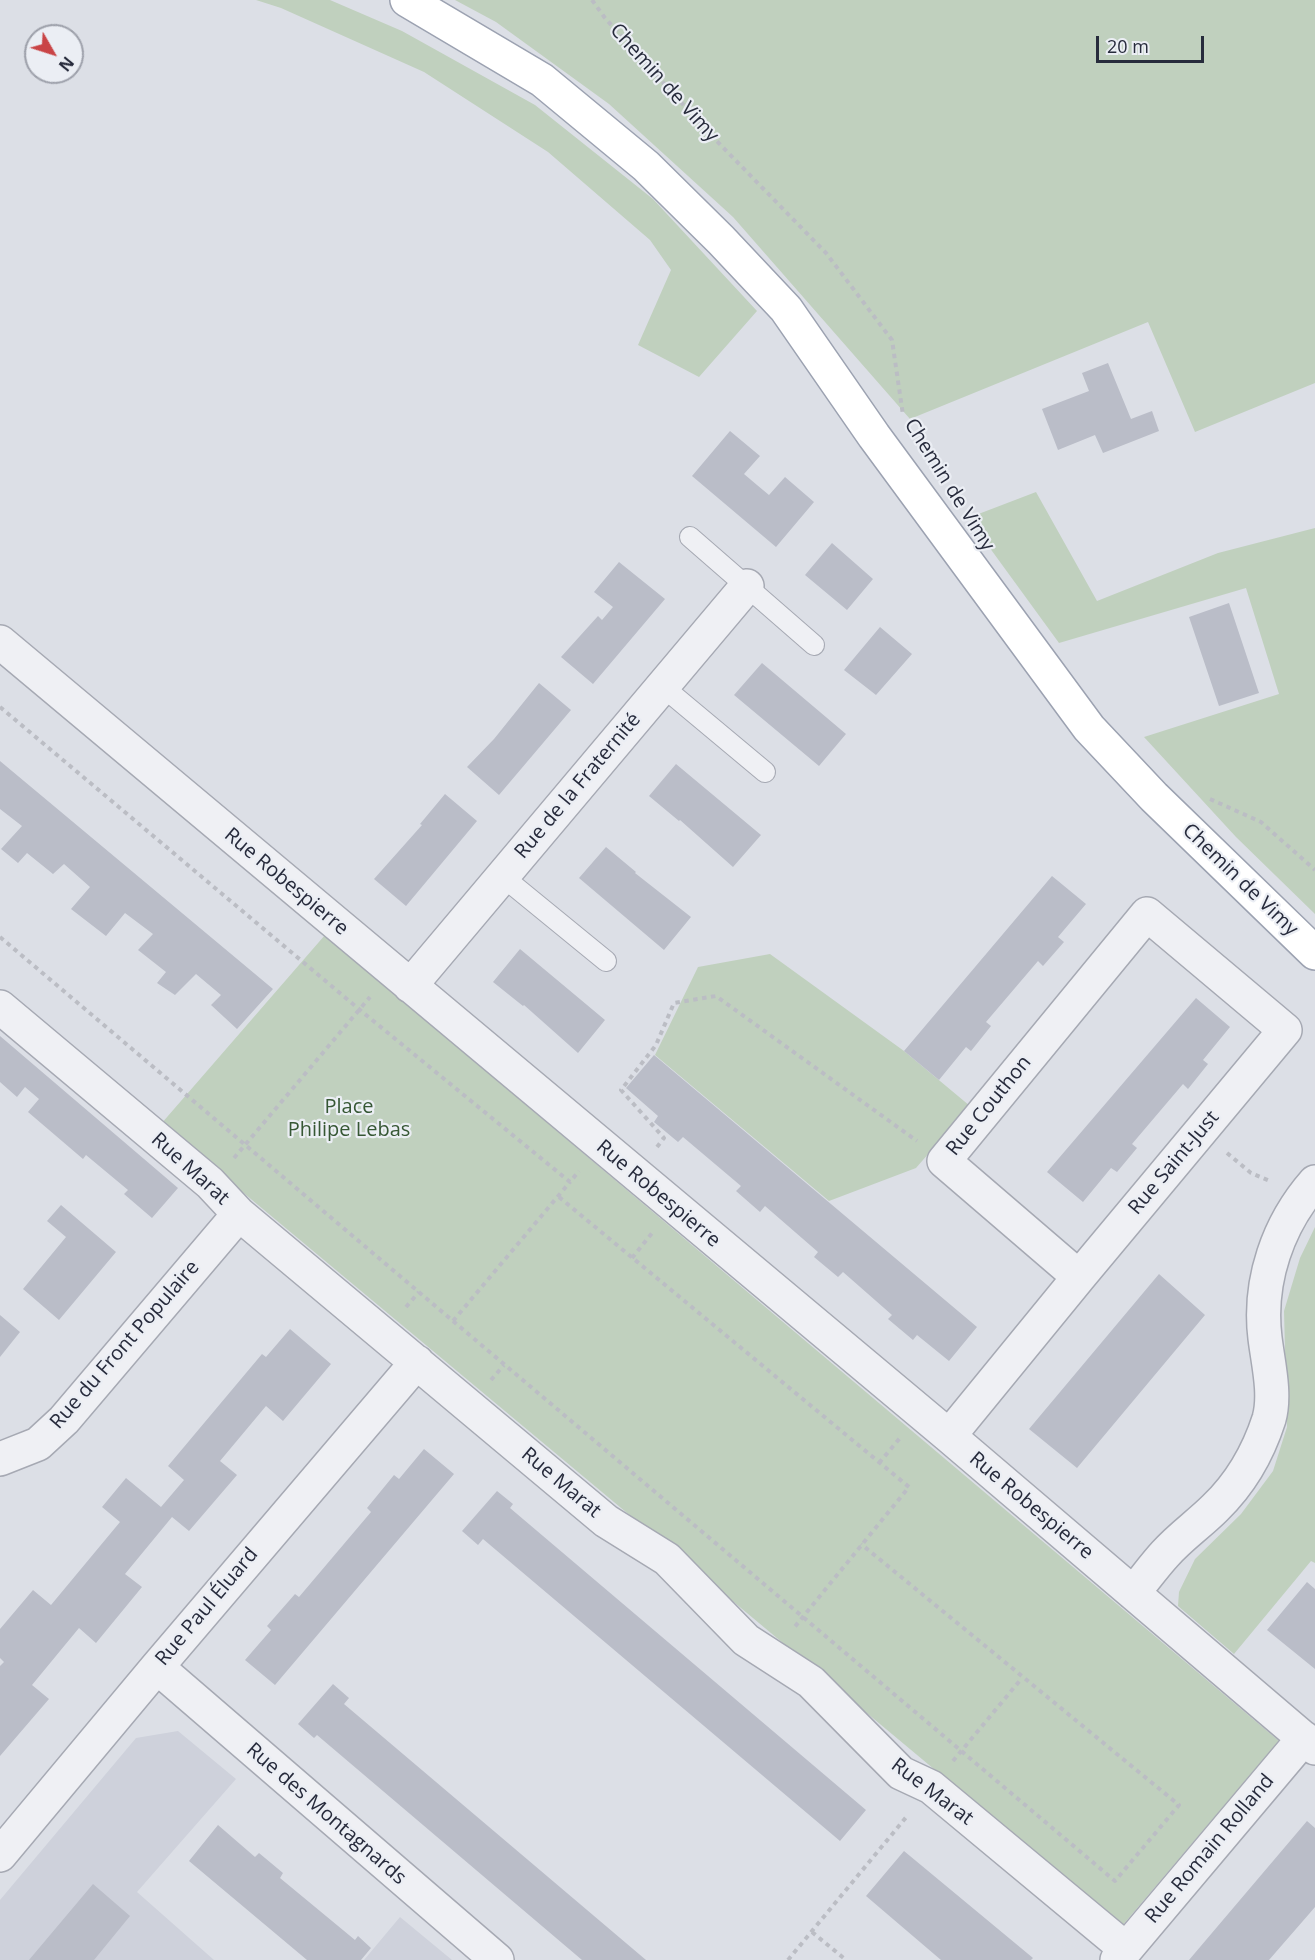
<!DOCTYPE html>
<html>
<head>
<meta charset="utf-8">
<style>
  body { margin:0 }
  #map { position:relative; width:1315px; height:1960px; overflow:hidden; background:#dcdfe6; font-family:"Open Sans",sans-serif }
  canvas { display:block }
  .north { position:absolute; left:24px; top:24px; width:60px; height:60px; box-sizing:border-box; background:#ebeef4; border:2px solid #9da0aa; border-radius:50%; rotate:129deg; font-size:16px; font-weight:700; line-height:24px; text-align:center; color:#272b3c }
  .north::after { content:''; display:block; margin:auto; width:21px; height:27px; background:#c94446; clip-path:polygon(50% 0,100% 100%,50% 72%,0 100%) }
  .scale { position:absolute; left:1096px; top:36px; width:108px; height:27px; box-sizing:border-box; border:3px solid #272b3c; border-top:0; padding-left:8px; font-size:18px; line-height:21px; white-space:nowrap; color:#272b3c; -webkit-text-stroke:4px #ebeef4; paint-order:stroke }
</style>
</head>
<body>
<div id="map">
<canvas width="1315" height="1960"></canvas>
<div class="north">N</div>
<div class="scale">20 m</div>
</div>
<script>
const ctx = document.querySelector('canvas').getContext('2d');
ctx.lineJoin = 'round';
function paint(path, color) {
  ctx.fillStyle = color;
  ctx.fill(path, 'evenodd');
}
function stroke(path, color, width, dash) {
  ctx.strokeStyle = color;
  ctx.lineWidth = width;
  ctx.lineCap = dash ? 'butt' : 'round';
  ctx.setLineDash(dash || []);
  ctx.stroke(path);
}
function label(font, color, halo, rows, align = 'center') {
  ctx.font = font + ' "Open Sans",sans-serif';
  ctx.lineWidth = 4.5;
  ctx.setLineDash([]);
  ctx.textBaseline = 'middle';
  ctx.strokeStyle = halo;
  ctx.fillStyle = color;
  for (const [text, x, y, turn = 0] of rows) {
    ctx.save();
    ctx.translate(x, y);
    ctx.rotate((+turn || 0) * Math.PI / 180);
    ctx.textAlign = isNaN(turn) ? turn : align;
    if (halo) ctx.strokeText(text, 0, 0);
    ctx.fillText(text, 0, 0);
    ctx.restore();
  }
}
paint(new Path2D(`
  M178 1731 236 1779 137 1892 214 1960H0V1900L136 1738Z
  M400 1917 452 1960H364Z`), '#ced1db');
paint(new Path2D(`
  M256 0H330L402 31 535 105 653 199 757 311 699 377 638 345 671 270 650 240 548 152 424 72 281 8Z
  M455 0H1315V383L1195 432 1148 322 910 419 733 217 609 104 496 22Z
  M1036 492 1097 601 1218 553 1315 528V914L1236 837 1144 737 1279 694 1246 588 1059 643 968 518Z
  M325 935 1279 1741 1122 1926 161 1124Z
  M770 954 904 1051 970 1106 916 1168 829 1201 655 1055 698 967Z
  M1315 1227V1563L1311 1561 1234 1654 1178 1606 1179 1592 1195 1559 1241 1514 1273 1471 1287 1427 1284 1311 1300 1258Z`), '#c0d0be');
paint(new Path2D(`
  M1108 363 1131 419 1152 411 1159 431 1103 453 1095 435 1058 450 1042 409 1089 391 1082 373Z
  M730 431 760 456 744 474 757 485 769 495 785 477 814 502 776 547 692 476Z
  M832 543 873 579 847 610 805 575Z
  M619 562 665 599 593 684 561 657 598 616 602 620 613 607 594 592Z
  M1229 603 1259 693 1219 706 1189 617Z
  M880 627 912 654 876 695 844 670Z
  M762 663 846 734 819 766 734 695Z
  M539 683 571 710 499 795 467 767 494 739Z
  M0 761 273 989 237 1029 211 1005 221 995 196 974 175 995 157 983 166 972 138 950 153 934 125 913 106 936 71 909 90 887 64 864 53 874 27 853 18 863 1 849 22 826 0 809Z
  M676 764 761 835 733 867 680 820 679 821 649 796Z
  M445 794 477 821 406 906 374 879 422 825 420 824Z
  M606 847 636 872 635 873 691 917 664 950 579 878Z
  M1052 876 1086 904 1058 937 1064 942 1043 966 1038 961 986 1022 991 1026 971 1051 966 1047 939 1080 904 1051Z
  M520 949 605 1020 578 1053 524 1005 523 1006 493 982Z
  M1196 998 1230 1027 1203 1060 1208 1064 1188 1089 1183 1084 1132 1144 1137 1148 1117 1172 1111 1168 1083 1202 1047 1172Z
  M0 1036 178 1188 152 1218 124 1194 128 1190 86 1155 83 1159 28 1112 39 1099 25 1087 17 1097 0 1082Z
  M654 1055 977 1327 949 1361 917 1335 913 1340 888 1319 892 1315 843 1272 838 1277 814 1257 818 1252 765 1206 760 1212 736 1191 741 1186 683 1137 678 1142 654 1122 658 1116 626 1088Z
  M61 1205 116 1252 59 1320 23 1289 66 1237 47 1221Z
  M1159 1274 1205 1315 1077 1468 1029 1429Z
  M0 1315 20 1332 0 1357Z
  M290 1329 331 1364 283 1421 266 1406 220 1461 237 1475 189 1531 172 1517 125 1574 142 1587 96 1643 79 1628 32 1685 49 1699 0 1756V1666L4 1662 0 1658V1629L33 1590 51 1605 120 1522 102 1507 126 1478 161 1507 184 1480 168 1466 262 1354 266 1357Z
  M424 1449 454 1474 275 1685 245 1660 271 1630 267 1626 295 1594 299 1597 371 1512 367 1508 394 1475 399 1479Z
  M497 1491 513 1504 510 1508 866 1810 840 1841 483 1539 478 1545 462 1531Z
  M1307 1582 1315 1589V1669L1267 1630Z
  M333 1684 349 1698 344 1704 646 1960H582L317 1735 314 1738 298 1724Z
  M1307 1821 1315 1828V1907L1309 1914 1269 1960H1189Z
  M218 1825 255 1857 259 1853 283 1873 280 1878 355 1940 358 1936 371 1948 361 1960H307L189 1861Z
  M904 1851 1033 1958 1031 1960H941L866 1896Z
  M93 1884 130 1916 94 1960H29Z`), '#babdc8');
const lane = new Path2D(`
  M690 537 814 645
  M662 686 765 772
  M502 876 606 961`);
const street = new Path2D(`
  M0 642 949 1436 1315 1748
  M410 986 747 586
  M0 1007 210 1183 239 1214 606 1521 667 1559 746 1640 811 1682 901 1773 931 1787 1126 1949
  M949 1436 1079 1277 1285 1030 1147 914 944 1161 1079 1277
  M0 1459 38 1444 64 1420 239 1214
  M1133 1593C1144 1580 1154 1566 1165 1554 1180 1537 1199 1524 1215 1508 1241 1483 1258 1453 1269 1419 1276 1394 1268 1363 1265 1338 1258 1281 1278 1224 1315 1182
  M157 1667 497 1960
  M0 1855 157 1667 417 1362
  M1117 1960 1304 1738`);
const primary = new Path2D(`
  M407 0 542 80 646 166 721 240 786 309 874 436 1089 728 1154 797 1315 953`);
stroke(lane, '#a6a9b3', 22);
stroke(street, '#a6a9b3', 36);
stroke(primary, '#9ca2b1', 36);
stroke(new Path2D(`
  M592 0 605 18 706 130 826 253 892 340 903 415
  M0 707 360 1010 570 1182 579 1171
  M1210 799 1261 822 1315 870
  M0 937 453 1321 570 1182
  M657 1147 664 1138 621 1090 656 1045 674 1003 716 996 917 1141
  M1227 1153 1251 1173 1270 1181
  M234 1158 370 997
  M559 1197 909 1487 793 1629
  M632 1258 652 1233
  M406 1307 419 1292
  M453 1321 1115 1881 1179 1805 861 1544
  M491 1380 504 1365
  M879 1463 900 1438
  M953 1761 1022 1678
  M812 1932 846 1960
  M788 1960 908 1815`), '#bbbdc4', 4, [4.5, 4.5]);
stroke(lane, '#eff0f4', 20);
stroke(street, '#eff0f4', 33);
stroke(primary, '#fff', 33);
label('20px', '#272b3c', '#ebeef4', [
  ["Chemin de Vimy",664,83,48],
  ["Chemin de Vimy",949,485,58],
  ["Rue de la Fraternité",578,786,-50],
  ["Chemin de Vimy",1240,880,44],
  ["Rue Robespierre",286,882,40],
  ["Rue Couthon",989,1106,-51],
  ["Rue Saint-Just",1174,1163,-50],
  ["Rue Marat",190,1169,42],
  ["Rue Robespierre",658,1194,40],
  ["Rue du Front Populaire",125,1345,-49],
  ["Rue Marat",561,1483,40],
  ["Rue Robespierre",1031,1506,40],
  ["Rue Paul Éluard",207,1607,-50],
  ["Rue Marat",932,1792,37],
  ["Rue des Montagnards",326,1814,41],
  ["Rue Romain Rolland",1210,1849,-50]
]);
label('20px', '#365734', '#ebeef4', [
  ["Place",349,1107],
  ["Philipe Lebas",349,1130]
]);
</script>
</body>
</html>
